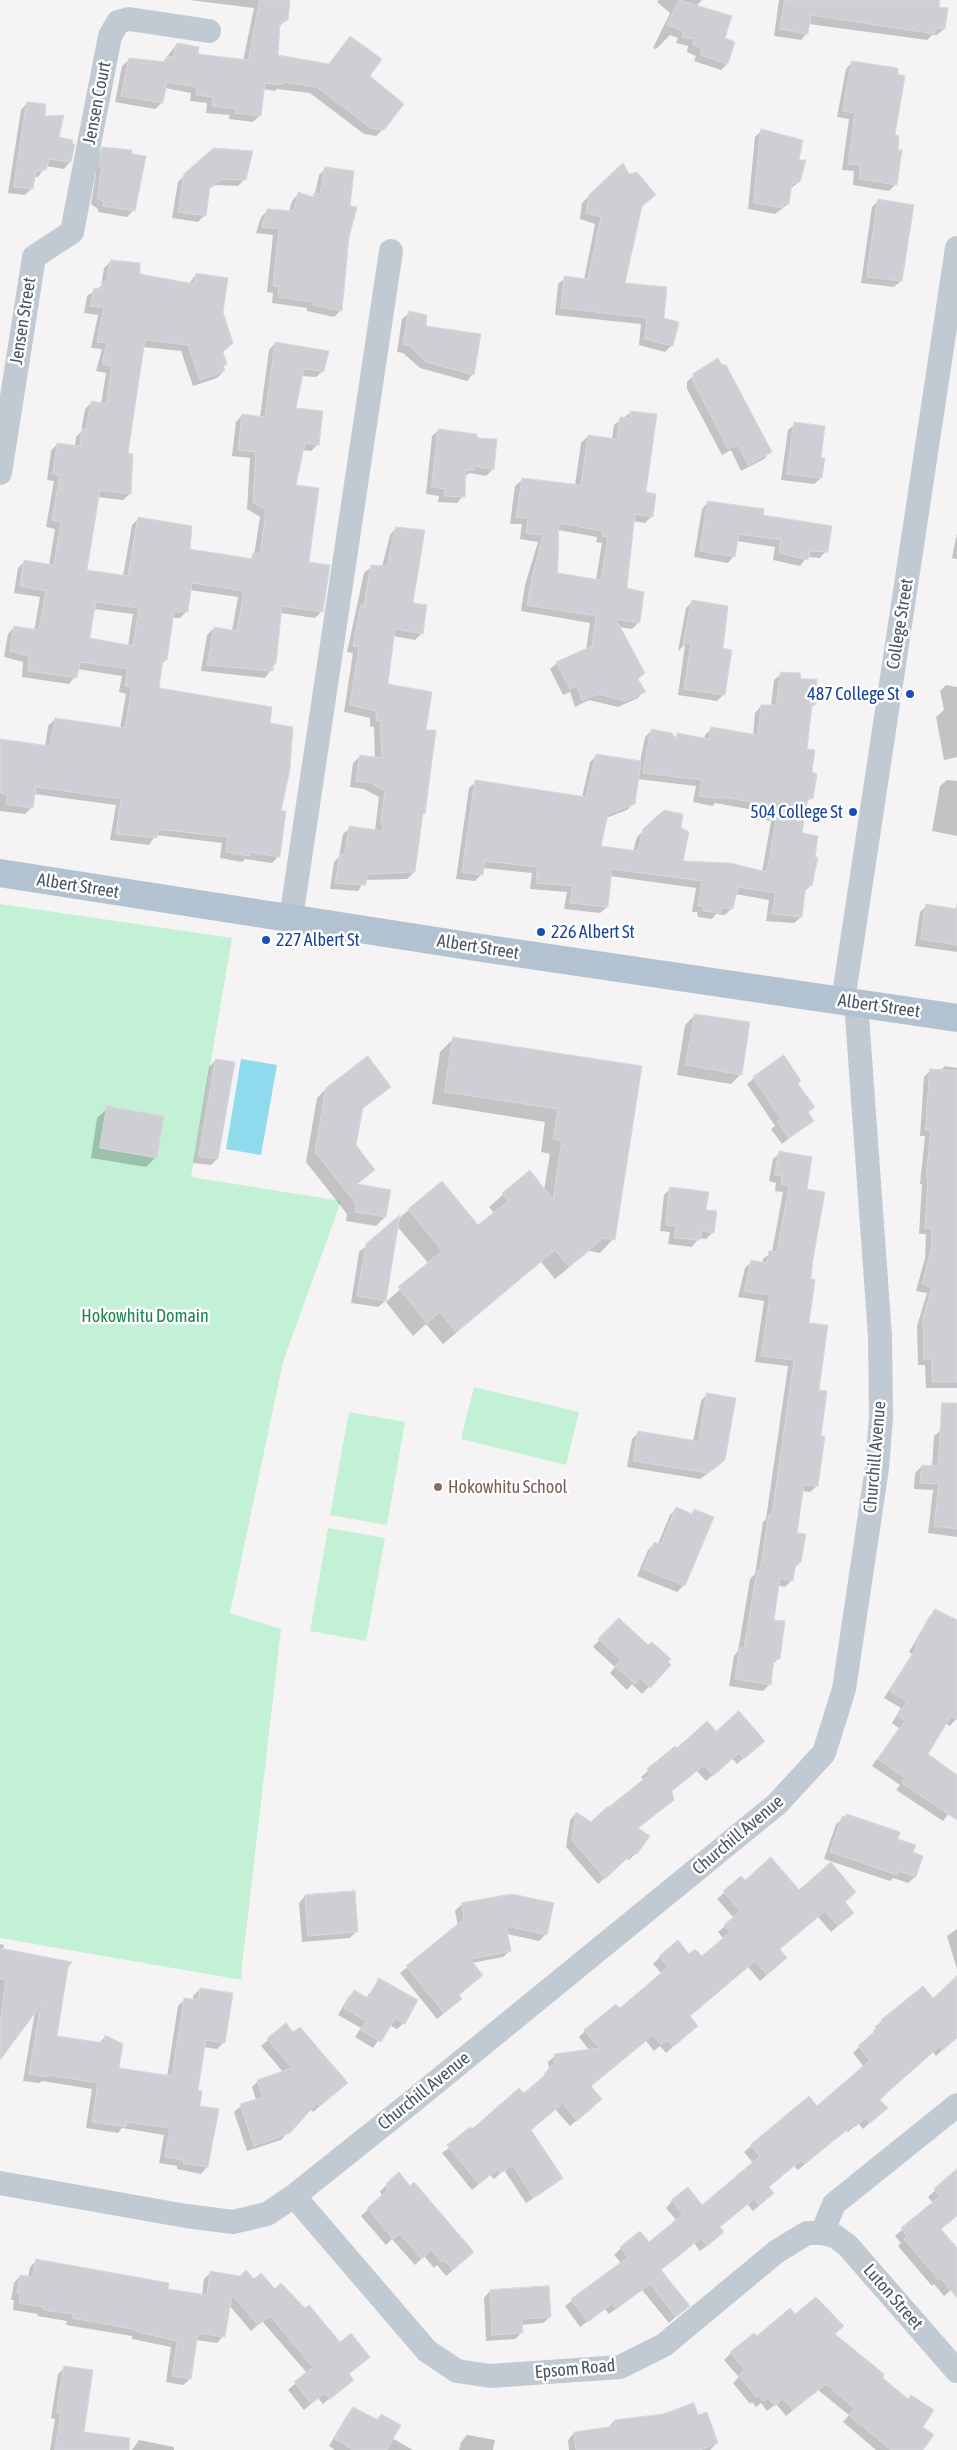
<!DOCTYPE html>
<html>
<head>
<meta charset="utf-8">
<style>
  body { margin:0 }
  canvas { display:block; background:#f5f3f3 }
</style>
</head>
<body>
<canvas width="957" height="2450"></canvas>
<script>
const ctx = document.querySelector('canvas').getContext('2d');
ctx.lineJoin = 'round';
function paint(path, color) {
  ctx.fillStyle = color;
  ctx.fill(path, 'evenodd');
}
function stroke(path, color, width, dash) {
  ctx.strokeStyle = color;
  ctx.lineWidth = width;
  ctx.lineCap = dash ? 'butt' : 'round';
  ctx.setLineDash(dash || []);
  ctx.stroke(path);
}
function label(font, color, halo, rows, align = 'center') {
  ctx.font = font + ' "Asap Condensed",sans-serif';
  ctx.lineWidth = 5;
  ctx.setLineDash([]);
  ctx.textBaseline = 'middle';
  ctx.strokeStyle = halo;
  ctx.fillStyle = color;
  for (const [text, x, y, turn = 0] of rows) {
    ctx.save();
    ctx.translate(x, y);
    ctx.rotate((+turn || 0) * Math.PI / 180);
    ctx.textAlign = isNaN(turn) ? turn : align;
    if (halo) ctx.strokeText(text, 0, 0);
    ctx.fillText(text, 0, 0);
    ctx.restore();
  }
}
paint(new Path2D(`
  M0 904 232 938 191 1177 341 1201 283 1362 230 1613 281 1629 241 1975 242 1980 0 1938Z
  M474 1387 579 1412 566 1465 461 1439Z
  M349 1412 405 1422 387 1525 330 1515Z
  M328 1528 385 1538 366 1641 310 1631Z`), '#c3f1d5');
paint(new Path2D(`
  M241 1059 277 1065 261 1155 226 1149Z`), '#90daee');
paint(new Path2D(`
  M189 0H289L287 19 279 27 277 56 328 65 350 38 369 76 383 129 376 136 364 134 310 93 277 89 275 91 263 89 260 115 253 122 229 119 230 115 206 113 207 103 190 101 191 93 165 88 162 103 155 109 115 102 122 66 129 60 162 63 177 44 196 55 243 61 254 8Z
  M659 0H702L697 5 731 17 724 39 733 42 727 64 721 70 694 61 696 56 687 52 688 46 676 43 678 38 670 35 656 49 653 48 670 13 657 2Z
  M779 0H938L937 8 944 29 937 35H932L927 40 809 24 807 33 801 40 774 36Z
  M852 62 893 136 896 184 889 191 853 185 854 171 842 170 849 119 837 117 846 69Z
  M27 103 43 117 70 162 64 169 46 166 38 177H34L32 188 25 195 8 193 21 110Z
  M762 130 797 161 799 182 790 189 788 204 775 214 748 209 755 137Z
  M103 148 131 155 134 210 127 217 98 212V209L91 204 96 173H93L96 155Z
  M325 169 347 237 341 310 334 317 307 311V308L272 303 273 293 267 292 273 235 256 233 261 217 268 210 289 212 292 201 298 194 311 198 315 194 319 175Z
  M185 175 245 179 238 186 215 185 209 189 205 215 198 222 172 218 178 182Z
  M589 196 648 202 640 207 623 284 663 319 672 345 665 352 639 345 641 324 555 315 558 284 565 278 584 280 595 224 580 219 582 203Z
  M879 200 901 281 894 287 861 283 872 207Z
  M111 261 138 275 189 284 196 274 222 312V352L226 363 222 367 224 371 217 378 193 386 181 351 143 347 126 454 131 455 130 494 123 500 97 497 85 571 123 576 132 525 138 519 188 551 249 560 254 555 260 517 247 509 250 458 232 456 236 422 242 415 260 417 269 350 275 343 323 371 316 377 301 376 295 409 318 444 311 451 302 450 295 486 307 563 322 611 315 618 280 613 275 664 265 678 201 671 207 635 214 628 232 631 238 597 190 590 187 611 180 618H172L166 660 161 665 157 689 269 724 280 812 279 856 272 863 245 859 242 862 220 858 222 843 156 835 149 845 110 840 116 805 34 794 31 808 25 814 0 811V740L45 747 48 726 55 719 120 729 126 694 119 692 122 676 77 669 75 677 69 684 22 677 23 662 4 657 8 634 14 627 34 631 40 597 14 593 18 568 25 561 49 565 55 529 46 527 54 481 47 480 51 451 57 444 75 447 76 437 81 432 85 409 92 402 101 404 106 373 96 371 102 349 91 348 98 315 84 313 87 296 101 286 104 268ZM94 609 133 614 128 646 89 639Z
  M409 313 473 374 467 381 420 368 403 353 397 352 402 319Z
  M694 375 770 452 764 459 741 471 731 450 722 455 687 389V382Z
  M631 412 645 493 652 516 645 523 633 521 626 589 639 622 632 629 619 627 637 680 644 691 638 698 618 707 589 700 575 707 570 692 563 695 550 669 557 663 586 650 590 623 521 611 525 585 538 542 520 539 522 524H510L515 486 522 480 575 485 581 443 588 436 612 439 614 425ZM558 530 597 537 596 542 602 543 596 580 556 574Z
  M795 424 819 459 821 478 814 484 781 480 788 430Z
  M439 430 478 439 496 440 492 470 486 476 470 473 465 476 463 496 457 503 438 502 439 496 426 494 432 436Z
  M708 502 762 516 826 551 820 558 807 557 800 566 773 560 775 547 737 541 734 556 728 563 694 557 702 509Z
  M396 528 412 604 422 633 415 640 393 636 387 685 425 731 424 813 422 815 414 872 407 879 365 880 358 891 330 889 334 862 339 857 343 834 350 828 375 831 379 797 364 789 350 787 353 763 360 756 375 759 374 727 370 726V718L344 712 353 653 347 652 364 573 371 567H382L390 535Z
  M957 533V559L952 558Z
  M692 602 722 649 724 694 717 701 678 695 685 645 678 651 686 608Z
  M781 674 810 707 806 750 811 798 805 804 800 834 811 885 804 892 801 917 794 923 766 921 769 900 735 894 732 908 725 915 716 914 712 919 698 917 697 912H692L696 888 610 876 607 907 600 913 564 909 567 892 530 889 532 873 483 868 482 874 475 881 456 879 469 788 476 782 582 797 590 762 596 756 640 762 645 737 651 731 674 738 677 735 704 739 705 735 712 728 753 735 755 713 761 706H771L774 680ZM637 779 696 786 693 802 713 806 715 803 759 811 758 819 771 821 762 872 682 862 679 829 644 830 637 837 633 852 599 847 606 818 627 810 634 803Z
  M946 685 957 687V757L944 760 936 717 944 710 940 691Z
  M947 780 957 781V836L932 831 940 786Z
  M957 902V952L915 946 920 912 927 905 956 910Z
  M695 1015 741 1074 731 1084 677 1075 685 1025Z
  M454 1038 640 1067 613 1239 600 1253 589 1251 555 1279 541 1262 443 1344 426 1324 413 1336 386 1302 429 1264 397 1226 385 1301 378 1307 351 1303 359 1252 442 1182 478 1226 494 1213 489 1207 529 1172 544 1190 550 1154 541 1152 545 1122 432 1104 440 1052Z
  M216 1060 217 1159 211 1165 193 1163 209 1067Z
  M945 1066 957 1068V1388H926L925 1365H918L917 1326 927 1293 916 1291 925 1258 926 1234H919L922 1184H920L925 1136H920L924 1077 931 1070 940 1071Z
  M754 1078 797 1084 812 1121 782 1144 771 1129 775 1126 747 1084Z
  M389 1086 361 1110 355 1145 374 1169 356 1185 385 1217 376 1226 346 1221 347 1214 306 1162 317 1098 327 1088Z
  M108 1108 156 1157 146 1167 91 1158 97 1118Z
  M780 1153 805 1190 812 1258 807 1324 817 1391 819 1437 817 1486 810 1492 802 1491 796 1534 800 1562 793 1569 792 1580 785 1587 777 1585 772 1621 778 1659 772 1665 770 1684 763 1691 729 1686 734 1656 738 1651 750 1579 755 1574 763 1522 766 1519 788 1366 755 1362 764 1301 738 1297 745 1268 751 1262 762 1264 763 1259 772 1252 783 1192 775 1191 776 1183 769 1181 773 1159Z
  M671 1188 705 1211 713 1232 706 1239 699 1238 692 1247 668 1244 670 1232 660 1231 664 1195Z
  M707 1394 724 1460 717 1467 700 1479 627 1467 632 1439 639 1432 693 1442 701 1401Z
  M941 1430 957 1431V1537L928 1533 933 1490 914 1489 915 1473 922 1466 932 1467 934 1436Z
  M676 1509 690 1514 694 1511 684 1585 677 1592 637 1576 648 1550 655 1543 658 1544 670 1515Z
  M935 1610 957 1622V1718L950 1726 945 1723 926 1754 957 1777V1803L943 1821 896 1790 900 1785 872 1766 899 1728 892 1723 901 1708 884 1698 912 1654 909 1652 929 1617Z
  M612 1626 670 1665 642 1694 632 1684 627 1690 610 1673 615 1667 593 1647Z
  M716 1733 756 1747 737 1764 732 1758 706 1781 697 1771 671 1792 666 1806 637 1829 648 1837 636 1853 629 1860 626 1858 598 1884 566 1847 570 1820 576 1813 591 1824 644 1781 641 1777 675 1748 677 1749Z
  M847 1815 896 1840 912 1853 921 1857 915 1877 908 1883 893 1878 890 1881 824 1859 836 1824Z
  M741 1878 745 1882 843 1903 845 1920 831 1932 818 1917 778 1949 779 1964 760 1981 748 1967 689 2017 690 2032 666 2053 660 2046 654 2051 646 2041 590 2087 594 2106 570 2126 555 2109 530 2131 561 2178 555 2184 526 2203 504 2170 494 2179 490 2175 472 2190 442 2153 524 2095 544 2077V2074L549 2069 548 2062 555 2056 589 2050 579 2037 585 2031 620 2010 662 1974 653 1964 660 1957 702 1958 724 1939 718 1932 734 1918 717 1899Z
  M305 1896 357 1931 350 1938 302 1942 299 1903Z
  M462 1904 546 1934 539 1941 507 1934 510 1951 503 1957 472 1963 454 2005 437 2019 400 1973 458 1926 455 1911Z
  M957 1929V1969L947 1936Z
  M0 1944 4 1945 3 1950 67 1968 55 2037 98 2044 105 2037 118 2069 167 2077 178 2006 185 1999 193 2000V1996L200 1989 224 2042 217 2049 203 2047 196 2091 207 2167 201 2174 177 2169V2166L159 2163 164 2135 122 2128 118 2133 86 2128 92 2089 42 2081 39 2083 23 2081 35 2011 0 2058Z
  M957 1978V2021L950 2043 936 2056 933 2052 879 2100V2114L863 2129 858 2123 848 2132 846 2130 798 2170 794 2166 768 2187 766 2200 753 2211 747 2204 719 2227 716 2239 700 2251 694 2243 660 2271 681 2312 669 2323 642 2290 609 2314 605 2309 580 2327 565 2306 621 2263 614 2255 621 2248 640 2232 649 2244 677 2221 666 2208 672 2201 702 2206 753 2163 744 2152 751 2146 817 2108 864 2067 853 2053 877 2029 875 2027 882 2021 933 2000Z
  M379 1980 404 2023 397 2029 389 2025 373 2048 355 2037 361 2028 338 2015 348 1998 354 1991 366 1998Z
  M268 2040 340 2089 313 2112 310 2109 281 2140 247 2151 234 2112 241 2106 256 2100 252 2087 258 2081 283 2072 261 2046Z
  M957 2171V2214L940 2229 957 2250V2285L944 2296 934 2284 932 2286 898 2246 901 2243 895 2236 933 2203 928 2197Z
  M387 2185 466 2259 446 2276 437 2265 434 2268 424 2256 415 2265 392 2239 386 2245 361 2216 382 2196 380 2191Z
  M37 2260 167 2290 202 2296 204 2279 211 2272 254 2281 274 2290 340 2343 369 2357 348 2375 345 2386 323 2404 318 2398 304 2410 288 2390 307 2373 262 2321 251 2331 229 2305 223 2336 217 2343 196 2340 190 2379 183 2385 166 2382 171 2347 132 2339V2336L66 2325 67 2321 37 2316 38 2314 13 2310 14 2300H11L14 2283 20 2276 28 2278 30 2267Z
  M490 2291 550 2317 543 2323 521 2325 522 2332 515 2339 486 2341 484 2298Z
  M795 2316 834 2334 881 2378 921 2427 916 2450H876L843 2422 849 2415 818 2390 786 2416 776 2404 767 2411 761 2403 756 2407 752 2402 750 2404 733 2383 739 2377 724 2360 731 2353Z
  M65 2367 83 2433 124 2450H50L55 2419 51 2418 58 2374Z
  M354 2408 376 2421 381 2415 392 2438 413 2450H335L329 2446 347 2415Z
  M698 2417 717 2443 710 2450H569L568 2440 574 2433 608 2428 614 2421Z
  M467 2435 495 2440 493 2450H459L461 2442Z
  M139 2440 174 2447V2450H132Z`), '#0003');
const building = new Path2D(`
  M260 0H290L288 20 280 24 278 55 329 64 350 36 382 59 370 76 404 104 384 130 371 128 317 87 283 82 282 85 265 83 261 116 235 113 236 109 212 106 213 97 196 95 197 87 167 82 163 103 121 96 129 58 166 62 167 56 173 57 177 43 199 47 198 54 248 60Z
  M679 0 732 16 725 38 735 42 728 64 700 55 702 49 693 45 694 39 682 37 684 31 667 25Z
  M785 0H940L939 7 948 8 945 29 935 28V34L811 15 808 34 780 29Z
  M852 61 898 68V74L905 76 895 135 899 136 898 150H902L897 185 860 179V165L848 164 855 113 843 111Z
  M27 102 46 104 45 116 64 115 59 137 73 140 72 144H75L71 162 49 159 46 170 36 171 33 189 14 187Z
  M761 129 803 140 799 160H806L800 182 792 184 789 204 784 203 783 208 754 203Z
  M102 147 132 150V154L146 156 135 211 103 206 104 202 97 198 102 167 99 166Z
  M214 148 253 151 246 180 222 179 210 187 206 216 178 212 184 174Z
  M623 163 629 174 637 172 656 195 642 206 625 283 667 287 664 318 679 322 673 346 645 339 647 318 561 308 564 276 588 279 601 217 586 213 589 195Z
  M325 167 354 171 350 206 357 207 349 237 342 311 313 305V302L278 297 279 287 273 286 279 229 262 227 267 209 294 211 298 192 313 197 314 193 320 194Z
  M878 199 914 205 902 281 867 277Z
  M111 260 140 263V274L194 284 196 273 228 278 223 312 233 343 223 352 227 364 223 366 225 371 200 380 188 345 145 340 128 453 133 454 131 494 100 490 87 570 128 576 138 517 192 526 190 549 252 559 253 553 260 554 266 510 253 502 256 452 238 450 242 414 265 417 275 342 329 351 324 371 304 369 296 408 323 411 319 445 305 443 296 485 319 488 309 562 330 565 323 612 282 606 276 664H273V671L207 665 214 627 237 631 244 591 192 583 188 612H174L167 660H163L159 688 272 707 270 723 293 727 290 769 281 811H286L280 857 250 852V856L226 852 228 837 158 829 157 838 116 834 121 799 36 787 33 808 6 804 8 795 0 793V739L50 746 55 718 125 728 132 687 125 686 128 669 80 662 77 678 28 671 29 656 10 651 14 626 39 630 46 591 20 586 24 560 54 565 61 522 52 520 60 475 53 474 57 443 80 446 82 429 86 430 91 401 106 404 112 366 102 364 107 343 97 342 104 308 90 306 94 288 101 289 103 282H106ZM96 602 139 608 133 646 90 638Z
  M409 311 427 315 426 326 481 334 474 375 426 362 410 346 403 345Z
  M718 358 722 365H726L772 452 748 465 738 445 728 449 693 381V374Z
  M631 411 657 414 646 492 656 494 653 517 635 514 629 568 627 588 644 592 640 623 616 619 645 673 638 679 646 692 626 701 597 694 582 701 577 686 570 689 556 662 592 646 596 616 527 605 532 578 543 535 526 533 528 518H516L522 478 581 485 588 435 617 439 620 417 630 418ZM559 523 603 531 602 536 608 537 601 580 558 573Z
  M794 422 825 426 821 458H825L822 478 787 474Z
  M438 429 476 434 478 438 497 439 494 470 475 466 474 470H466L465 497 444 496 445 489 432 487Z
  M708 501 764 509 763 515 832 526 828 552 810 551 808 560 779 553 781 540 739 534 735 557 700 551Z
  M396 527 425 530 413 603 427 605 423 634 395 629 388 684 432 692 426 730H436L425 814 423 813 415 872 367 874 366 885 335 883 340 854H345L349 826 383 831 381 819 385 791 371 783 356 781 360 755 382 758 380 721 376 720V711L350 705 359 647 353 646 361 605H364L371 565 387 566Z
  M692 600 728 606 723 648 732 650 725 695 684 689 691 641 683 646Z
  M781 672 800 673 801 679H817L816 704 812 706 807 749 815 750 812 772 817 774 813 799 808 798 802 833 818 836 815 858 818 857 812 886 806 885 802 917 772 914 775 893 738 887 733 909 721 908 720 913 704 911 703 906H698L702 881 612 869 608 907 570 903 573 886 536 883 538 867 485 861 483 875 462 872 475 780 586 797 596 754 641 761 635 804 608 814 601 846 638 851 643 829 664 810 683 814 681 828 689 832 683 861 730 863 767 872 777 815 764 813 765 804 722 797 721 799 699 796 702 780 643 773 651 729 672 733 676 739 677 733 709 739 711 727 758 735 761 705H776Z
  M926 904 957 909V945L921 939Z
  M695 1014 750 1022 742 1075 686 1065Z
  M453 1037 642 1066 615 1240 603 1238 569 1267 555 1250 456 1332 440 1312 427 1323 398 1287 442 1251 408 1209 442 1181 478 1225 508 1201 502 1193 530 1170 553 1200 562 1141 553 1139 558 1109 445 1092Z
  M784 1055 801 1081 798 1084 815 1107 808 1112 814 1121 789 1138 777 1122 781 1119 753 1077Z
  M368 1056 391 1087 363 1108 356 1145 375 1170 357 1184 391 1190 386 1217 355 1212 356 1204 315 1152 326 1088Z
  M216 1059 235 1062 218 1159 199 1156Z
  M930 1069 957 1071V1382H932V1359H924L923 1319 932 1287 922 1284 931 1251 932 1228H925L928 1177H926L931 1130H926Z
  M107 1106 164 1116 157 1158 100 1148Z
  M779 1151 812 1157 807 1189 825 1192 813 1259 811 1279 815 1280 809 1323 828 1325 819 1390 827 1391 821 1436H825L818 1486 804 1485 797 1533 806 1534 801 1562H796L793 1581 780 1578 774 1620 785 1621 780 1659H774L771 1685 735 1679 740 1648H744L757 1571H760L769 1514H772L794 1360 761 1356 770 1295 744 1291 751 1260 767 1263 769 1251 777 1252 789 1186 781 1184 782 1176 775 1175Z
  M670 1187 709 1192 706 1210 717 1211 714 1233 701 1231 700 1240 674 1238 676 1226 666 1225Z
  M400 1215 386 1301 357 1296 366 1244Z
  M707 1393 736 1398 725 1460 708 1473 633 1461 638 1431 698 1441Z
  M942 1403H957V1529L934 1526 939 1484 920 1483 922 1465 938 1466Z
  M676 1507 692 1514 694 1509 714 1517 685 1586 643 1569 654 1542 661 1544Z
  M935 1609 957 1620V1720L951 1716 928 1754 957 1775V1820L902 1783 905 1778 878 1759 905 1721 898 1716 907 1701 890 1691 917 1647 915 1645Z
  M619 1618 648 1645 652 1642 671 1659 668 1662 671 1665 650 1688 640 1678 635 1684 615 1666 621 1660 598 1639Z
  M739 1711 765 1741 744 1759 739 1753 713 1776 704 1765 672 1791 674 1800 638 1828 650 1836 637 1854 634 1852 605 1879 572 1840 576 1812 591 1822 608 1806 609 1807 650 1774 647 1769 675 1746 677 1748 707 1721 716 1731Z
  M847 1814 900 1832 898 1839 916 1845 913 1852 923 1856 916 1877 899 1871 897 1875 830 1852 842 1816 845 1817Z
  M771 1857 799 1890 831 1862 856 1892 845 1902 854 1913 838 1926 825 1911 780 1949 787 1958 767 1975 755 1961 690 2016 698 2026 673 2047 667 2040 661 2045 653 2035 591 2086 602 2099 577 2121 563 2103 531 2130 563 2178 534 2198 512 2165 501 2173 498 2169 479 2184 447 2145 470 2127 472 2129 519 2088 524 2093 551 2070 550 2066H555L554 2054 599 2048 584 2030 616 2004 620 2008 668 1967 659 1956 678 1940 689 1954 695 1949 702 1956 730 1932 724 1925 740 1911 723 1891 741 1876 745 1880Z
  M355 1891 358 1932 308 1936 305 1895Z
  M512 1894 554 1903 547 1935 506 1926 511 1951 470 1959 483 1975 459 1995 462 1999 444 2013 406 1966 464 1919 462 1903Z
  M0 1948 72 1962 68 1968 57 2036 104 2043 105 2035 123 2044 119 2068 172 2076 184 1998 198 2000 200 1988 233 1993 225 2043 206 2040 198 2090 202 2091 200 2106 219 2109 208 2167 183 2163V2160L165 2157 170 2128 126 2122V2127L92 2122 98 2083 48 2075 47 2077 29 2074 41 2005 0 2060V2024L6 1980 0 1979Z
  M957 1976V2038L943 2050 940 2046 890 2090 880 2100 888 2108 870 2123 865 2118 855 2127 853 2125 805 2164 801 2160 769 2187 774 2193 760 2205 754 2199 720 2227 724 2232 707 2246 701 2238 661 2270 690 2306 676 2317 650 2284 616 2309 613 2303 588 2322 571 2299 628 2257 620 2247 640 2231 649 2242 683 2214 671 2200 688 2187 702 2205 760 2156 750 2145 809 2096 817 2106 870 2060 858 2046 874 2032 873 2031 883 2022 881 2020 923 1986 933 1998Z
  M379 1978 418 2000 405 2024 395 2018 381 2042 361 2030 366 2021 344 2008 354 1990 368 1998Z
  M286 2023 293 2032 300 2027 348 2083 320 2106 317 2103 290 2133 254 2146 240 2104 263 2097 257 2080 292 2068 267 2039Z
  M957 2169V2216L941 2229 957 2248V2298L941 2278 939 2280 904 2239 907 2236 901 2228 940 2196 934 2189Z
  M399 2172 410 2186 414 2182 474 2252 453 2270 444 2260 442 2262 431 2250 422 2259 400 2234 393 2239 367 2208 388 2190 386 2184Z
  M36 2259 169 2283 168 2289 207 2295 210 2271 240 2276 246 2270 254 2279 261 2273 275 2289 281 2283 305 2308 309 2305 340 2342 351 2333 370 2357 349 2374 354 2380 330 2399 325 2393 311 2404 294 2382 313 2367 270 2316 258 2325 232 2295 225 2337 198 2333 191 2379 172 2376 177 2341 137 2332 138 2330 72 2318 73 2314 43 2310 44 2307 19 2303 20 2294 17 2293 20 2275 33 2277Z
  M549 2286 551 2317 522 2319 523 2333 492 2335 490 2290Z
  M816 2297 844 2326 835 2334 884 2374 883 2378 908 2399 911 2395 934 2410 923 2427 934 2435 923 2450H891L849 2415 854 2408 826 2384 793 2410 783 2398 775 2406 768 2398 764 2401 759 2396 757 2398 739 2375 745 2370 730 2352 754 2333 757 2336 790 2308 795 2314Z
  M64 2366 93 2370 84 2432 130 2438 129 2450H55L61 2413 57 2412Z
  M694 2403 698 2415 707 2412 718 2443 700 2450H576L574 2432 615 2426 614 2420 663 2414Z
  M353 2407 378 2420 381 2414 401 2425 387 2450H353L335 2439Z`);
paint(building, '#cdcfd5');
stroke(building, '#d7d9de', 1);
stroke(new Path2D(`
  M0 473 34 257 72 232 110 36 118 22 129 19 209 31
  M291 918 391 251
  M843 1001 957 248
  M0 2183 186 2216 233 2222 267 2214 294 2196 413 2101 777 1804 824 1753 844 1689 877 1468 881 1418 880 1336 856 1002
  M294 2196 427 2351 457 2371 490 2376 620 2367 664 2345 776 2252 807 2233H822L834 2204 957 2105
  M822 2233 835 2236 848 2246 957 2371`), '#c1cad2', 24);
stroke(new Path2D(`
  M0 873 475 947 957 1018`), '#b3c2d1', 28);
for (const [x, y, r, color] of [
  [910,694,5,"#1a4fb4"],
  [853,812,5,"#1a4fb4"],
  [541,932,5,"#1a4fb4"],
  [266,940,5,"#1a4fb4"],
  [438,1487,5,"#8d6e63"]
]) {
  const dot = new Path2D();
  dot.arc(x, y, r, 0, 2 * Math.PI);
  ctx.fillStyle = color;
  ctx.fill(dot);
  stroke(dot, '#fff', 2);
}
label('18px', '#4a5661', '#fff', [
  ["Jensen Court",97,103,-79],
  ["Jensen Street",23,321,-81],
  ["College Street",900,624,-81],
  ["Albert Street",78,886,9],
  ["Albert Street",478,947,9],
  ["Albert Street",879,1006,8],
  ["Churchill Avenue",875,1457,-85],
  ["Churchill Avenue",738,1835,-40],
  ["Churchill Avenue",424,2091,-39],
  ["Luton Street",893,2297,49],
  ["Epsom Road",575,2369,-5]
]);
label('18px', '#164399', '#fff', [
  ["487 College St",900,694],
  ["504 College St",843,812],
  ["226 Albert St",551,932,"left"],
  ["227 Albert St",276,940,"left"]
], 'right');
label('18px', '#17864f', '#fff', [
  ["Hokowhitu Domain",145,1316]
]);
label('18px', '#785e54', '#fff', [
  ["Hokowhitu School",448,1487]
], 'left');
</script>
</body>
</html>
